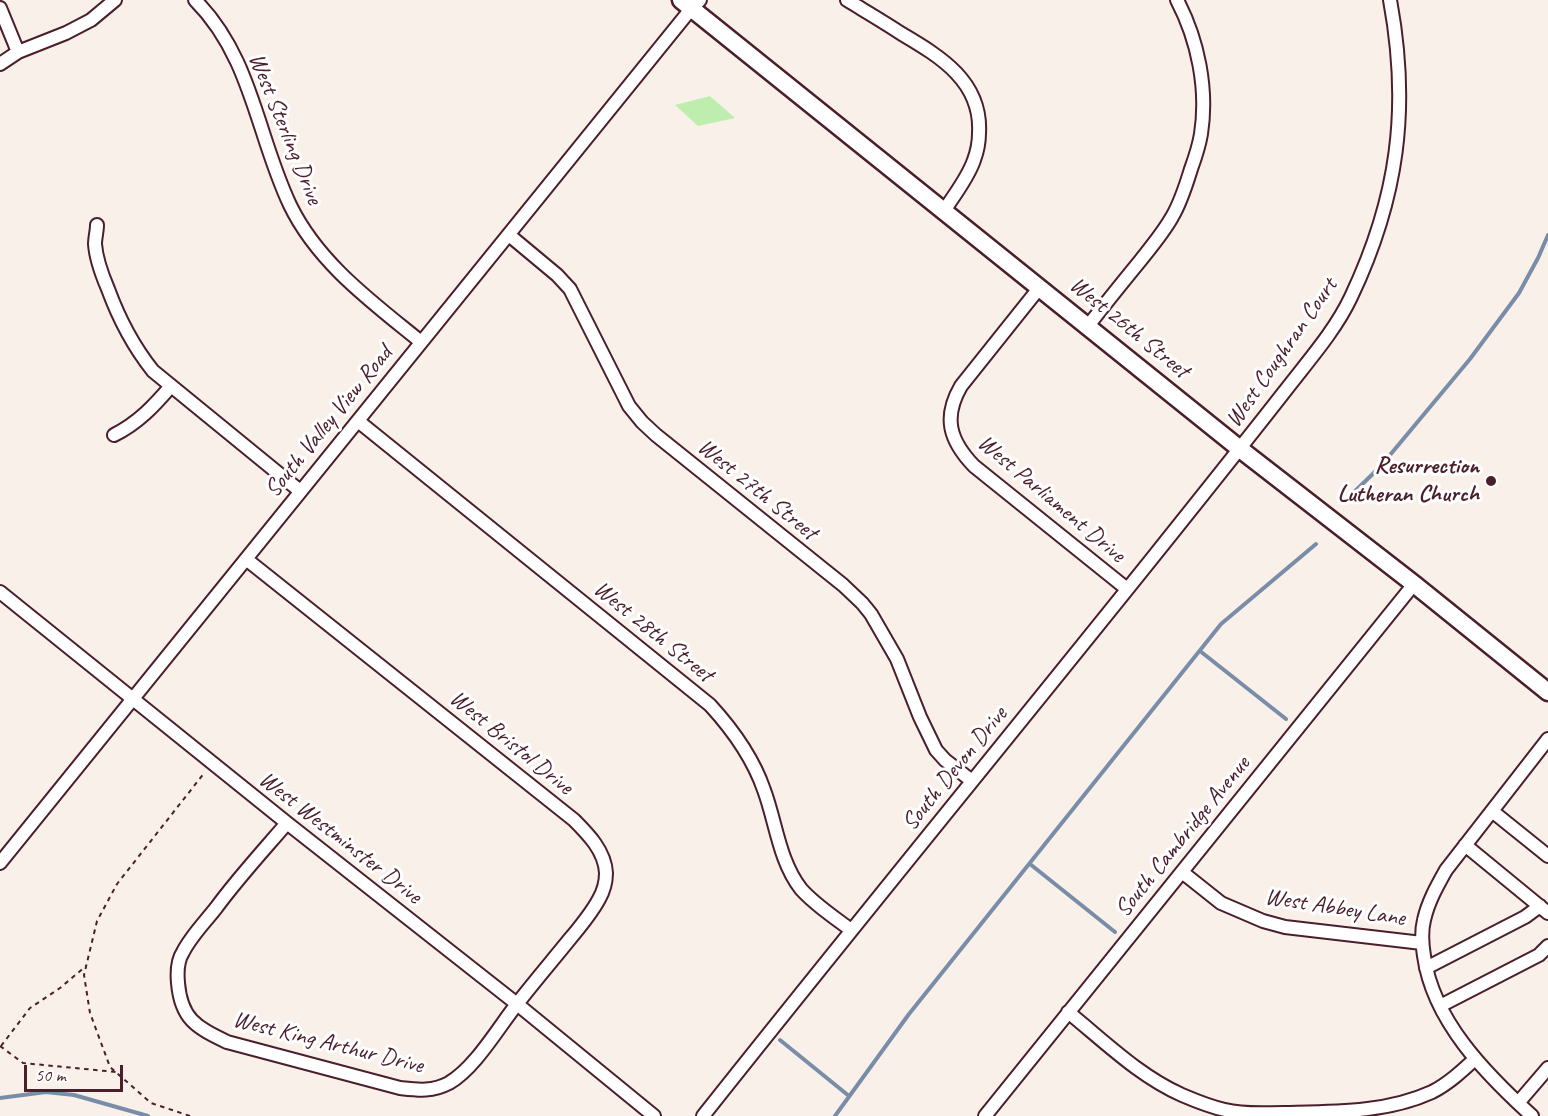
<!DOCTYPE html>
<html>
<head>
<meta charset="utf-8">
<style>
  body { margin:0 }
  #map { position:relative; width:1548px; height:1116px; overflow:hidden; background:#f9f1e9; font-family:Caveat,sans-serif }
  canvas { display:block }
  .scale { position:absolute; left:24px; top:1065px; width:99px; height:27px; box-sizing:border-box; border:3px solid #4a1f2b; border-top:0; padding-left:8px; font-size:18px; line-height:21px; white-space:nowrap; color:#4a1f2b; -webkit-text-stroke:4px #fff; paint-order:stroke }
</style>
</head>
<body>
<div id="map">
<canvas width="1548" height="1116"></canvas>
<div class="scale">50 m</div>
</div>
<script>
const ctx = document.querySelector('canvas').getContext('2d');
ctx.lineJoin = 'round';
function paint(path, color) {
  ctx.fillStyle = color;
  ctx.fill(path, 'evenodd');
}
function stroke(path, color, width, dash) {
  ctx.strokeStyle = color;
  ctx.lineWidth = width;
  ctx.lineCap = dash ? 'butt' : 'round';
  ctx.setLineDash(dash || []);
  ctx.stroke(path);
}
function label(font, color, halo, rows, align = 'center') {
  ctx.font = font + ' Caveat,sans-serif';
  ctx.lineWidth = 6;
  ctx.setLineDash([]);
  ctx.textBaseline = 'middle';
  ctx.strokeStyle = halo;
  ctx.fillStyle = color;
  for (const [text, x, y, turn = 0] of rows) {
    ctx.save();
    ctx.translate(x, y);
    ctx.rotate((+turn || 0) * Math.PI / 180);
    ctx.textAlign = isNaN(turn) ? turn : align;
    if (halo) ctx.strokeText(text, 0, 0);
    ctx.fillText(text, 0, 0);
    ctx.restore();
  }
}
paint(new Path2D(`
  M710 96 735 118 698 126 675 105Z`), '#bdeeae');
stroke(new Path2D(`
  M1352 494 1380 467 1470 359 1519 293 1538 258 1548 235
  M1200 651 1286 719
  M1030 864 1115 932
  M780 1040 849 1096
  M0 1098 46 1092 74 1095 148 1116
  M835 1116 909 1014 1221 624 1316 544`), '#7a8da8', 4);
const minor = new Path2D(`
  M195 0C252 57 257 136 290 205 318 263 372 302 421 342
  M847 0C865 11 884 22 902 34 941 57 982 82 979 133 979 142 977 152 974 160 968 178 954 195 944 211
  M0 8 18 52
  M0 64 18 52 66 33 91 20 115 0
  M97 225C97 231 95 238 95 244 96 259 102 275 108 289 119 319 133 346 153 371L300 491
  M509 235 557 275 570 289 629 406 642 422 656 435 843 585 862 603 871 614 897 659 920 717 936 750 945 760 972 781
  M1040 287 961 386C943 417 949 440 974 466L1127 589
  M1088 326C1105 304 1122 283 1140 261 1151 247 1163 233 1172 217 1181 202 1186 185 1191 169 1195 158 1199 146 1201 134 1208 89 1198 40 1177 0
  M358 421 710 705C732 729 753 758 764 790 776 822 779 861 801 889 815 905 834 917 851 930
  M114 435C138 423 154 406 171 386
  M246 559 574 820C588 834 605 851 606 873 606 882 603 892 599 899 591 914 580 927 569 940 552 961 534 982 517 1004 498 1028 475 1068 449 1083 432 1092 418 1090 400 1088L227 1042C196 1027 181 1019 178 983 177 972 177 961 183 952 191 936 205 922 216 908 238 878 263 851 287 823
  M0 592 287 823 517 1004 654 1116
  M1492 811 1548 856
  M1465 845 1548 913
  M0 863 691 9 700 0
  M1182 872 1221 903 1263 921 1285 927 1422 943
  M1426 968 1525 917 1540 906
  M1440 1006 1539 955 1548 946
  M1068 1012C1104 1041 1139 1076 1182 1095 1196 1101 1211 1107 1225 1110 1244 1115 1265 1113 1284 1113 1334 1112 1386 1113 1432 1092 1448 1084 1462 1071 1475 1059
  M1518 1103 1548 1068
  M703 1116C852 928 1004 743 1154 556 1198 501 1242 446 1285 391 1308 361 1335 331 1351 297 1398 198 1410 108 1390 0
  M985 1116 1414 584
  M1532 1116C1486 1074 1433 1021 1424 956 1422 944 1421 932 1424 920 1428 902 1437 886 1446 870L1548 739`);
const major = new Path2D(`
  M681 0 1240 449 1414 584 1548 692`);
stroke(minor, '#4a1f2b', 16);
stroke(major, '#4a1f2b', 21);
stroke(new Path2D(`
  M0 1046 23 1063 116 1072
  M1 1046 30 1008 60 988 86 966
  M190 1116 151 1103 110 1067 90 1013 84 975 97 921 117 884 205 772`), '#4a1f2b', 2, [4.5, 4.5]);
stroke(minor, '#fff', 12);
stroke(major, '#fff', 16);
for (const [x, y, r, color] of [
  [1491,481,6,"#4a1f2b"]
]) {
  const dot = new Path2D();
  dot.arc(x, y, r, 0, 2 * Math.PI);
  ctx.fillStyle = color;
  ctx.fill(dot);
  stroke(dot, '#fff', 2);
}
label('24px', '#4a1f2b', '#fff', [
  ["West Sterling Drive",285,129,68],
  ["West 26th Street",1129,328,39],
  ["West Coughran Court",1282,353,-55],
  ["South Valley View Road",329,422,-51],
  ["West 27th Street",757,490,39],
  ["West Parliament Drive",1051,499,40],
  ["West 28th Street",653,632,39],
  ["West Bristol Drive",511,743,39],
  ["South Devon Drive",955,769,-51],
  ["South Cambridge Avenue",1183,837,-51],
  ["West Westminster Drive",340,838,38],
  ["West Abbey Lane",1335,908,9],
  ["West King Arthur Drive",328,1043,14]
]);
label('bold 24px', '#4a1f2b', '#fff', [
  ["Resurrection",1479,467],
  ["Lutheran Church",1479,495]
], 'right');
</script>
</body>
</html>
